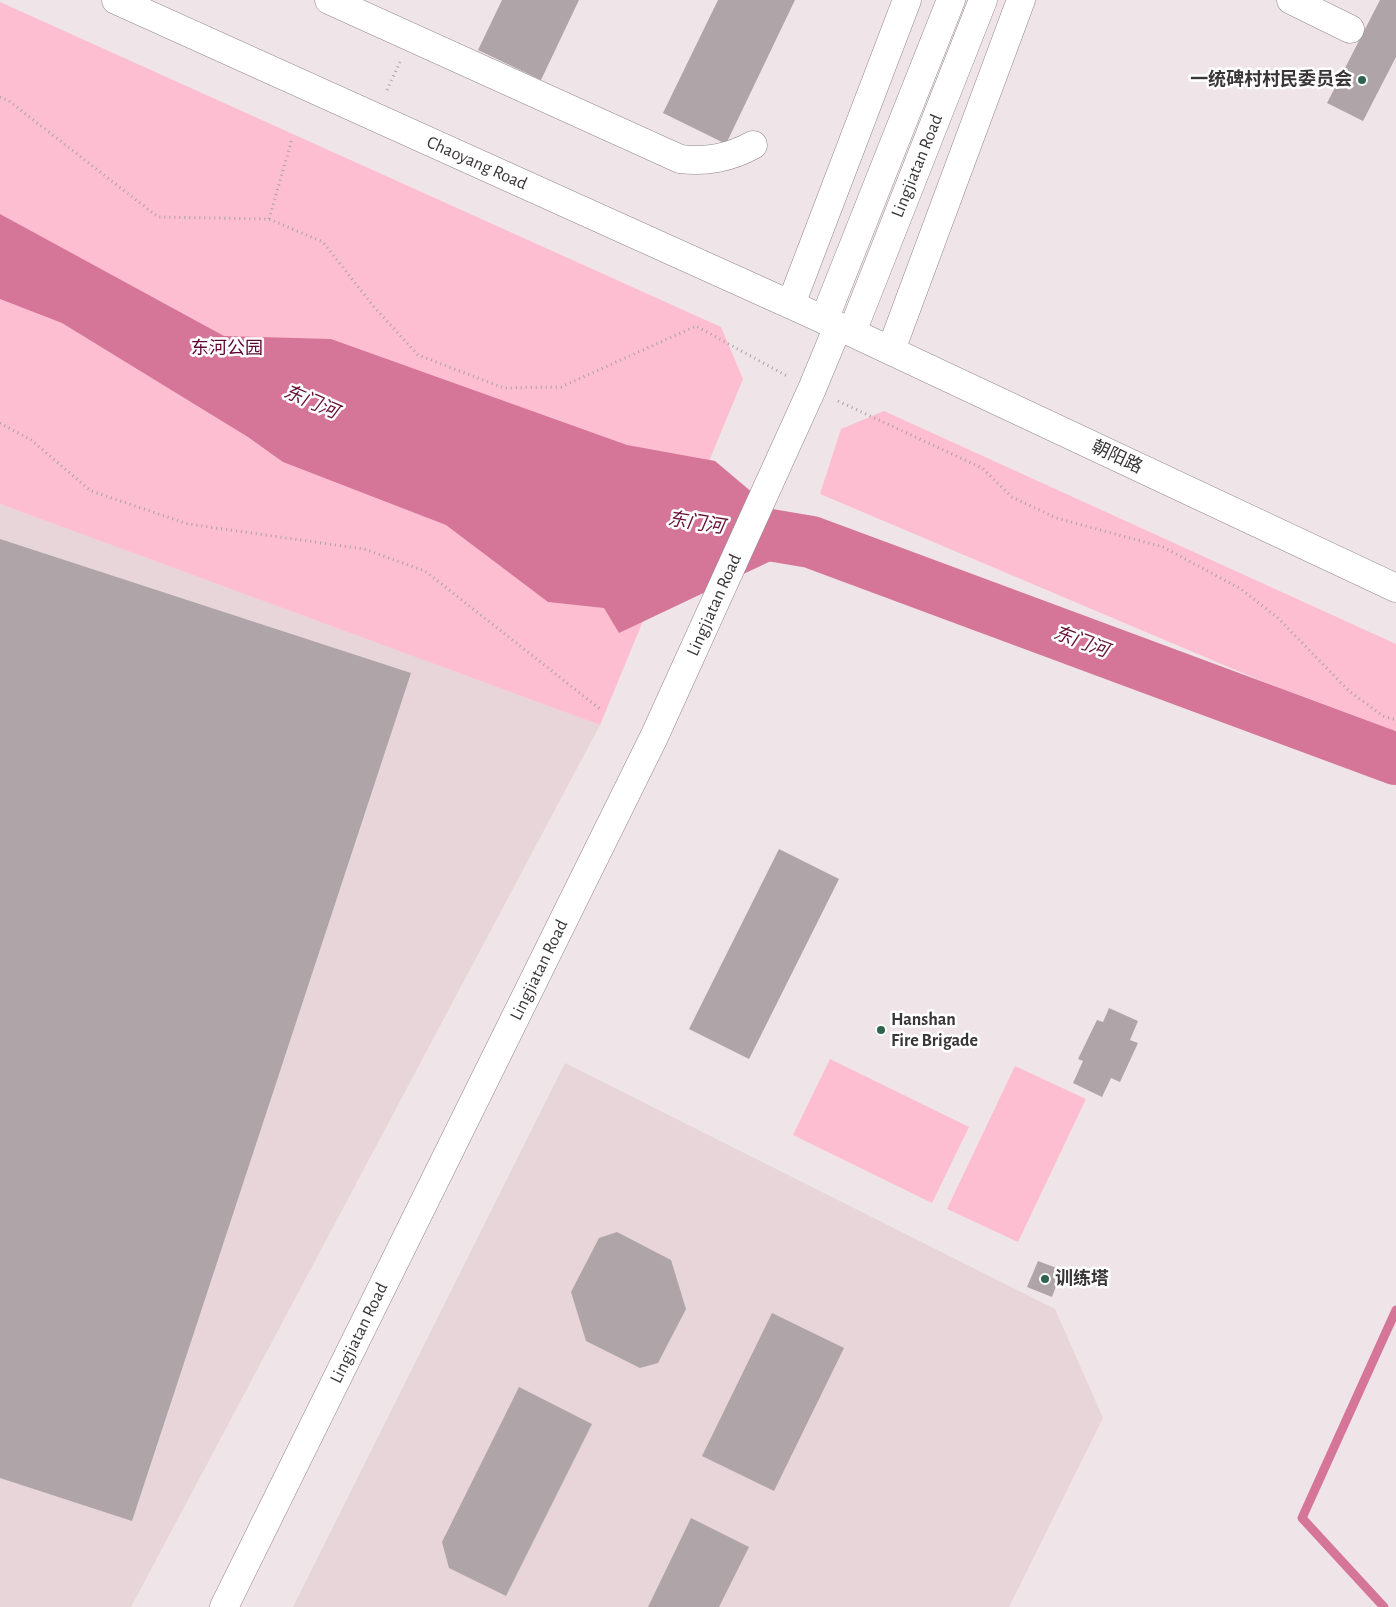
<!DOCTYPE html>
<html>
<head>
<meta charset="utf-8">
<style>
  body { margin:0 }
  canvas { display:block; background:#efe4e7 }
</style>
</head>
<body>
<canvas width="1396" height="1607"></canvas>
<script>
const ctx = document.querySelector('canvas').getContext('2d');
ctx.lineJoin = 'round';
function paint(path, color) {
  ctx.fillStyle = color;
  ctx.fill(path, 'evenodd');
}
function stroke(path, color, width, dash) {
  ctx.strokeStyle = color;
  ctx.lineWidth = width;
  ctx.lineCap = dash ? 'butt' : 'round';
  ctx.setLineDash(dash || []);
  ctx.stroke(path);
}
function label(font, color, halo, rows, align = 'center') {
  ctx.font = font + ' "Alegreya Sans","Noto Sans SC",sans-serif';
  ctx.lineWidth = 5;
  ctx.setLineDash([]);
  ctx.textBaseline = 'middle';
  ctx.strokeStyle = halo;
  ctx.fillStyle = color;
  for (const [text, x, y, turn = 0] of rows) {
    ctx.save();
    ctx.translate(x, y);
    ctx.rotate((+turn || 0) * Math.PI / 180);
    ctx.textAlign = isNaN(turn) ? turn : align;
    if (halo) ctx.strokeText(text, 0, 0);
    ctx.fillText(text, 0, 0);
    ctx.restore();
  }
}
paint(new Path2D(`
  M0 504 600 725 131 1607H0Z
  M565 1063 1055 1309 1103 1418 1009 1607H293Z`), '#e7d5da');
paint(new Path2D(`
  M0 2 721 327 743 379 600 725 0 504Z
  M884 411 1396 644V738L820 494 841 429Z
  M830 1059 969 1127 932 1203 793 1135Z
  M1015 1066 1086 1099 1018 1242 947 1209Z`), '#febed2');
paint(new Path2D(`
  M0 214 224 336 331 339 627 445 715 461 811 542 619 633 604 608 548 602 446 525 283 462 248 437 62 323 0 299Z`), '#d57698');
stroke(new Path2D(`
  M1384 1607 1302 1518 1396 1310`), '#d57698', 9);
stroke(new Path2D(`
  M740 530 811 542 1396 759`), '#d57698', 52);
paint(new Path2D(`
  M502 0H579L541 80 478 50Z
  M718 0H795L726 144 663 113Z
  M1380 0H1396V57L1363 121 1327 103Z
  M0 539 411 673 132 1521 0 1478Z
  M779 849 839 879 749 1059 689 1029Z
  M1109 1008 1138 1021 1130 1040 1138 1043 1120 1082 1111 1078 1102 1097 1073 1083 1083 1061 1078 1059 1097 1020 1103 1022Z
  M617 1232 671 1260 686 1309 658 1363 640 1368 586 1341 571 1292 599 1238Z
  M1038 1261 1062 1270 1052 1297 1027 1287Z
  M772 1313 844 1348 774 1491 702 1456Z
  M519 1387 592 1424 506 1596 449 1568 442 1542Z
  M691 1518 749 1547 719 1607H648Z`), '#afa5a8');
const minor = new Path2D(`
  M329 0 680 159C707 162 729 158 753 145
  M1291 0 1350 29
  M791 304 907 0
  M891 350 1021 0`);
const major = new Path2D(`
  M116 0 838 326 1396 588
  M824 320 951 0
  M852 332 983 0
  M224 1607 654 737 812 389 838 326`);
stroke(minor, '#91878a', 29);
stroke(major, '#91878a', 29);
stroke(new Path2D(`
  M387 90 400 62
  M0 97 9 101 158 217 269 219 323 242 374 307 418 355 504 388 561 387 696 326 787 376
  M269 219 292 139
  M838 401 982 468 1012 497 1056 518 1163 547 1241 589 1278 618 1349 691 1383 716 1396 720
  M0 423 31 440 91 491 188 524 364 549 425 571 600 709`), '#a9a1a3', 3, [1, 4]);
stroke(minor, '#fff', 28);
stroke(major, '#fff', 28);
for (const [x, y, r, color] of [
  [1362,80,5,"#2d644b"],
  [881,1030,5,"#2d644b"],
  [1045,1279,5,"#2d644b"]
]) {
  const dot = new Path2D();
  dot.arc(x, y, r, 0, 2 * Math.PI);
  ctx.fillStyle = color;
  ctx.fill(dot);
  stroke(dot, '#fff', 2);
}
label('bold 18px', '#3a3637', '#fff', [
  ["一统碑村村民委员会",1352,80,"right"],
  ["Hanshan",891,1020],
  ["Fire Brigade",891,1041],
  ["训练塔",1055,1279]
], 'left');
label('18px', '#3a3637', '#fff', [
  ["Chaoyang Road",477,163,24],
  ["Lingjiatan Road",917,166,-68],
  ["朝阳路",1117,457,25],
  ["Lingjiatan Road",714,605,-66],
  ["Lingjiatan Road",539,970,-64],
  ["Lingjiatan Road",359,1333,-64]
]);
label('18px', '#5e0532', '#fff', [
  ["东河公园",227,349]
]);
label('italic 19px', '#68123a', '#fff', [
  ["东门河",311,402,23],
  ["东门河",696,523,9],
  ["东门河",1081,642,20]
]);
</script>
</body>
</html>
